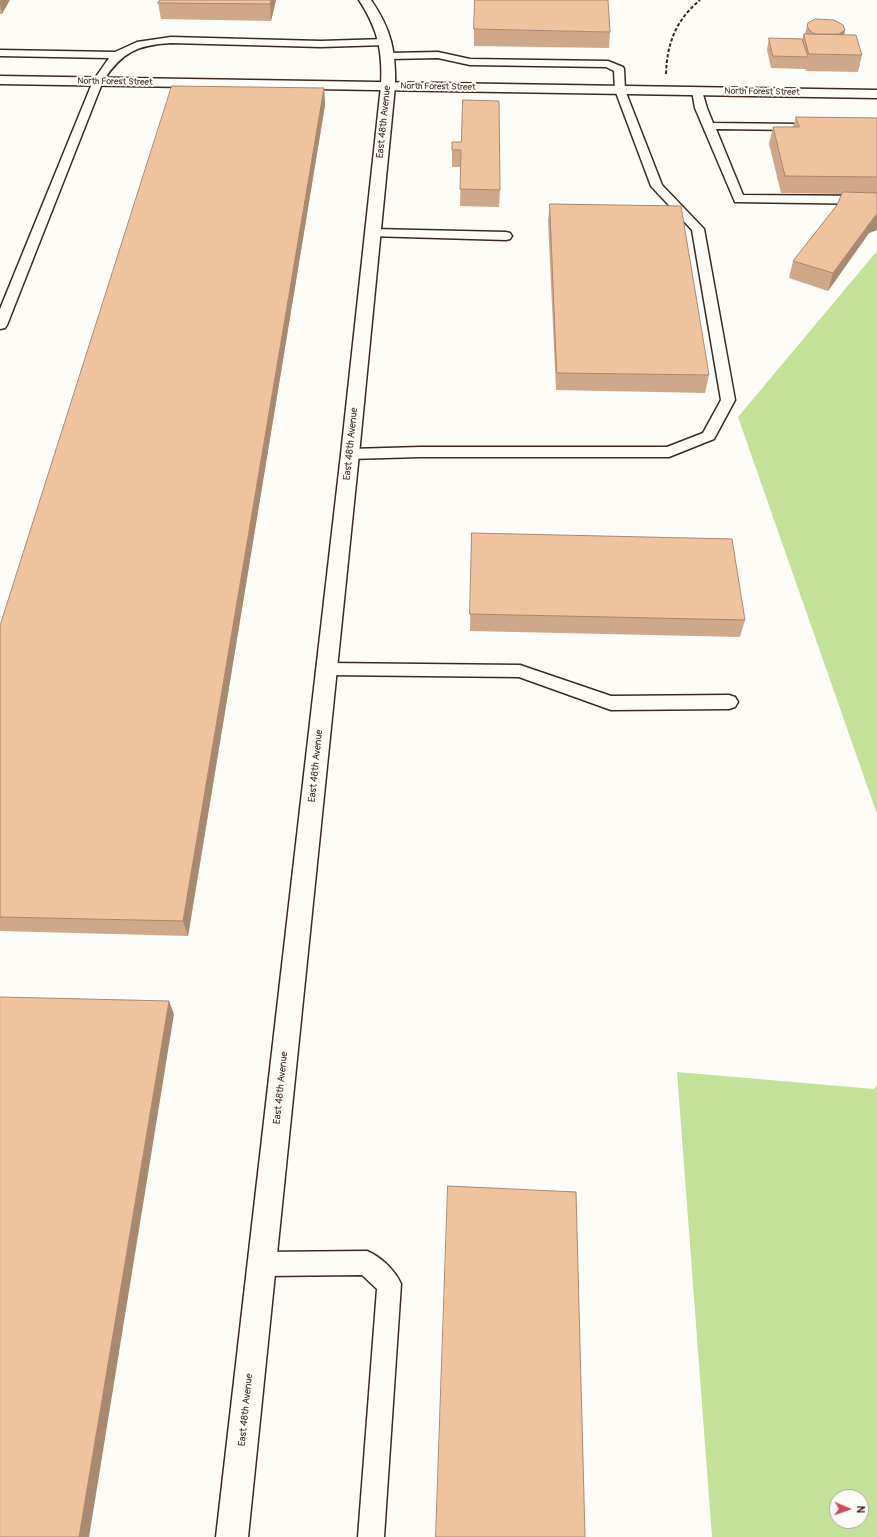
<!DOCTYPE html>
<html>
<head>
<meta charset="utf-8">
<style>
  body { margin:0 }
  #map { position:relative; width:877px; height:1537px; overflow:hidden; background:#fdfcf7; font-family:Pangolin,sans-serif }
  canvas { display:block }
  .north { position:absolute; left:829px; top:1489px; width:40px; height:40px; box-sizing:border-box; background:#fdfcf7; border:1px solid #afa8a0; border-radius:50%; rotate:92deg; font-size:11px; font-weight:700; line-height:16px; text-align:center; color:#3b2a1e }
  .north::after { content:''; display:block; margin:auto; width:14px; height:18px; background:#d1495b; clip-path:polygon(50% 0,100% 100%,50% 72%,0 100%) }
</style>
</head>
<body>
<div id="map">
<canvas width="877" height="1537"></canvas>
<div class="north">N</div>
</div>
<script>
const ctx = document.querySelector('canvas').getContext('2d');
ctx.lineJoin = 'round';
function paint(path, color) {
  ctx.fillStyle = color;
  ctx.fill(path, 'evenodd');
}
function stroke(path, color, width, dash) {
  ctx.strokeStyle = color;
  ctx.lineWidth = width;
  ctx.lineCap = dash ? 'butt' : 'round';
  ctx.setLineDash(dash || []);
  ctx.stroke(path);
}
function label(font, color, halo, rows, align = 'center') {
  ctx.font = font + ' Pangolin,sans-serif';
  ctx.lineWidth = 4;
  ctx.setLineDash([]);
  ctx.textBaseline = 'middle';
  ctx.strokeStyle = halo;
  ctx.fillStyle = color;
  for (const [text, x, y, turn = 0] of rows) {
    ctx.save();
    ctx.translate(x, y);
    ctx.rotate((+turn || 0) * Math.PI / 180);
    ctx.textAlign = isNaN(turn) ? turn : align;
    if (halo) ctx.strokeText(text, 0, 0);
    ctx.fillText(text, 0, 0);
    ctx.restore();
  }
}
paint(new Path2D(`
  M877 251V814L738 417Z
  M677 1072 874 1089 877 1085V1537H712ZM837 1497H861V1521H837Z`), '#c3e199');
const lane = new Path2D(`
  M171 37 321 41 386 39 391 42 386 45 321 47 171 43C137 45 122 52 103 81L7 325 5 328 0 329V309L93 81 109 58 0 56V50L115 52 137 42Z
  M438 52 470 59 608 61 623 67 624 69 625 90 662 185 704 229 735 400 714 439 669 457H420L350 459 345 457 343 454 345 451 350 449 420 447H667L703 433 721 400 692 230 651 186 615 90 614 71 606 67 470 65 438 58 389 59 384 56 389 53Z
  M697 88 702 91 707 108 713 123 798 124 804 127 798 130 716 129 743 195 877 196V204L735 202 695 108 692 91Z
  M373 229 506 232 510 233 512 236 510 239 506 240 369 236 367 233 369 230Z
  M327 663 520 665 611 696 729 695 735 697 738 702 735 707 729 709 611 710 519 677 327 675 321 674 319 669 321 664Z
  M367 1251C381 1257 395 1270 401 1284L384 1537H358L377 1289 362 1275 262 1276 254 1272 250 1264 254 1256 262 1252Z`);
const street = new Path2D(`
  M0 76 877 90V98L0 84Z`);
const secondary = new Path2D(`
  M359 0H371C391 29 396 51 395 86L359 454 248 1537H216L341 454 381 86C383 52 378 29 359 0Z`);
stroke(lane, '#3b2a1e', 3);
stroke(street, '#3b2a1e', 3);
stroke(secondary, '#3b2a1e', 3);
paint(lane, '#fdfcf7');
paint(street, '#fdfcf7');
paint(secondary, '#fdfcf7');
stroke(new Path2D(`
  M666 74C667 43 676 20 700 0`), '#3b2a1e', 2, [3.5, 2]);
paint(new Path2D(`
  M0 0 2 14H0Z
  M160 0H276L271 21 161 19 158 3Z
  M807 26 845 30 844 35 862 55 858 72 806 71 805 69 771 68 767 50 769 38 802 39 804 34H805Z
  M474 29 610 32 609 48 474 46Z
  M324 88 325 105 188 936 0 931V626Z
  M796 117 877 118V230L869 233 828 291 789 278 793 261 837 205 842 194 781 193 769 144 773 127H793Z
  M452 142H461L500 190 499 207 460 206 461 167H452Z
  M550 204 709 375 705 393 556 390 548 221Z
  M472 533 745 620 740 637 470 631Z`), '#cea889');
paint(new Path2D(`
  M0 0H10L2 14 0 4Z
  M271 0H276L271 21 270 4Z
  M845 30 842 42 834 36Z
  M324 88 325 105 188 936 183 921Z
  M877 215V230L869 233 828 291 833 273 875 216Z
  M169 1001 174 1014 89 1537H79Z`), '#a8886f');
const building = new Path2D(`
  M160 0H271L270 4 158 3Z
  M475 0H608L610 32 474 29Z
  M816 19 834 20 843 25 845 30 839 34H815L810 31 807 26 808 23Z
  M804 34 856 35 862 55 809 54Z
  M769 38 802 39 808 57 773 56Z
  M172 86 324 88 183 921 0 917V626Z
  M463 100 499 101 500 190 460 189 461 150H452V142H461Z
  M796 117 877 118V177L785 176 773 127H799Z
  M843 192 877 193V215L875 216 833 273 793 261 837 205Z
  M550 204 681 206 709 375 557 373Z
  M472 533 732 539 745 620 470 614Z
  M0 997 169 1001 79 1537H0Z
  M448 1186 576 1192 585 1537H436Z`);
paint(building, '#f0c39f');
stroke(building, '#a8886f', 1);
label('9px', '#3b2a1e', '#fdfcf7', [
  ["North Forest Street",115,82,1],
  ["North Forest Street",438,87,1],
  ["North Forest Street",762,92,1]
]);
label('10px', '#3b2a1e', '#fdfcf7', [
  ["East 48th Avenue",384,122,-84],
  ["East 48th Avenue",351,444,-84],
  ["East 48th Avenue",316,766,-84],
  ["East 48th Avenue",281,1088,-84],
  ["East 48th Avenue",246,1410,-84]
]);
</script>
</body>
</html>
